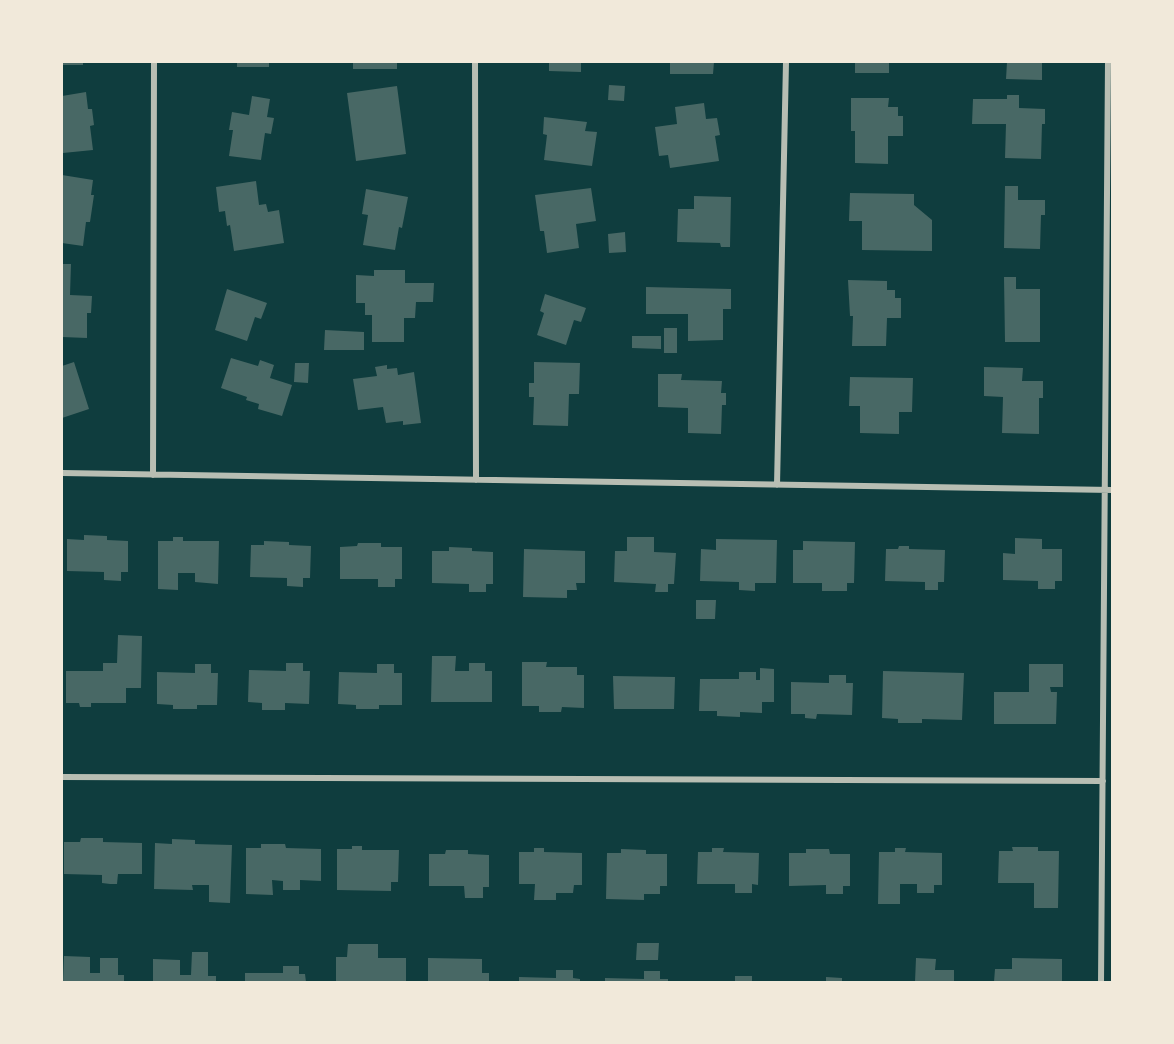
<!DOCTYPE html>
<html>
<head>
<meta charset="utf-8">
<style>
  body { margin:0 }
  #map { position:relative; width:1174px; height:1044px; overflow:hidden; background:#0f3d3e; font-family:"Sofia Sans Condensed",sans-serif }
  canvas { display:block }
  .frame { position:absolute; inset:0; border:63px solid #f1e9da; pointer-events:none }
</style>
</head>
<body>
<div id="map">
<canvas width="1174" height="1044"></canvas>
<div class="frame"></div>
</div>
<script>
const ctx = document.querySelector('canvas').getContext('2d');
ctx.lineJoin = 'round';
function paint(path, color) {
  ctx.fillStyle = color;
  ctx.fill(path, 'evenodd');
}
function poly(rows) {
  const path = new Path2D();
  for (const r of rows) {
    path.moveTo(r[0], r[1]);
    for (let i = 2; i < r.length; i += 2) path.lineTo(r[i], r[i + 1]);
  }
  return path;
}
function stroke(path, color, width, dash) {
  ctx.strokeStyle = color;
  ctx.lineWidth = width;
  ctx.lineCap = dash ? 'butt' : 'round';
  ctx.setLineDash(dash || []);
  ctx.stroke(path);
}
paint(poly([
  [62,62,83,62,83,65,62,65],
  [237,62,269,62,269,67,237,67],
  [353,62,397,62,397,69,353,69],
  [549,62,581,62,581,72,549,71],
  [670,62,714,62,713,74,670,74],
  [855,62,889,62,889,73,855,73],
  [1007,62,1042,62,1042,80,1006,79],
  [609,85,625,86,624,101,608,100],
  [397,86,406,154,356,161,347,93],
  [86,92,88,109,92,109,94,125,90,126,93,150,63,153,62,96],
  [1007,95,1019,95,1019,108,1045,109,1045,124,1042,124,1041,159,1005,158,1006,124,972,124,973,99,1007,99],
  [252,96,270,99,267,117,274,118,271,134,265,133,261,160,229,156,233,130,229,130,232,112,249,115],
  [851,98,889,98,888,107,898,107,898,116,903,116,903,136,888,136,888,164,855,163,855,131,851,131],
  [704,103,706,119,717,118,720,135,715,136,719,161,670,168,668,155,659,156,655,127,677,124,675,107],
  [544,117,587,122,585,131,597,132,592,166,544,160,547,135,543,134],
  [62,175,93,180,91,195,94,195,90,222,86,222,83,246,62,243],
  [256,181,259,205,266,204,268,212,279,210,284,243,234,251,230,225,227,226,225,211,219,212,216,187],
  [1005,186,1018,186,1018,200,1045,200,1045,215,1041,215,1040,249,1004,248],
  [591,188,596,221,576,224,579,248,547,253,544,231,540,231,535,195],
  [366,189,408,197,402,228,399,227,395,250,363,245,368,215,362,214],
  [850,193,914,194,914,205,932,220,932,251,862,250,862,221,849,221],
  [694,196,731,197,730,247,721,247,720,243,677,242,678,209,694,209],
  [625,232,626,252,609,253,608,234],
  [62,264,71,264,70,295,92,296,91,313,87,313,87,338,62,337],
  [374,270,405,270,405,283,434,283,433,302,416,302,415,318,404,318,404,342,372,342,372,315,365,315,365,303,356,303,356,275,374,276],
  [1004,277,1016,277,1016,289,1040,289,1040,342,1005,342],
  [848,280,887,281,887,290,895,290,895,298,901,298,901,318,887,318,886,346,852,346,853,316,850,316],
  [646,287,731,289,731,309,723,309,723,340,688,341,688,314,646,314],
  [227,289,267,303,261,319,255,317,247,341,215,330],
  [545,294,586,308,581,322,574,320,566,345,537,335,544,313,540,311],
  [664,328,677,328,677,353,664,353],
  [325,330,364,332,364,350,324,350],
  [632,336,661,336,661,349,632,348],
  [231,358,258,366,260,360,274,365,270,378,292,385,282,416,258,409,259,404,246,400,247,397,221,388],
  [74,362,89,409,62,418,62,366],
  [534,362,580,363,579,394,569,394,568,426,533,425,534,397,529,397,529,383,534,383],
  [295,363,309,363,308,383,294,382],
  [387,365,387,369,397,368,398,375,414,372,421,423,403,425,403,421,386,423,383,407,358,410,353,379,377,376,375,367],
  [984,367,1023,368,1022,381,1043,381,1043,398,1039,398,1039,434,1002,433,1003,397,984,396],
  [658,374,682,374,681,380,722,381,721,393,726,393,726,405,722,405,721,434,688,433,688,408,658,407],
  [850,377,913,378,912,412,899,412,899,434,860,433,860,406,849,406],
  [84,535,107,536,107,540,128,541,128,572,121,572,121,581,104,580,104,572,67,571,67,539,84,540],
  [173,537,183,537,183,541,219,541,218,584,195,582,195,573,178,573,178,590,158,589,158,541,173,541],
  [627,537,654,537,654,552,676,553,674,584,668,584,668,592,655,592,656,584,614,582,615,551,627,551],
  [1015,538,1042,539,1042,549,1062,549,1062,581,1055,581,1055,589,1038,589,1038,581,1003,580,1003,553,1015,554],
  [716,539,777,540,776,583,755,583,755,591,739,590,739,582,700,581,701,549,716,550],
  [264,541,289,542,289,545,311,546,310,578,303,578,303,587,287,586,287,578,250,577,251,545,264,545],
  [803,541,855,542,854,583,847,583,847,591,822,591,822,583,793,583,793,550,803,550],
  [358,543,381,543,381,547,402,547,402,579,395,579,395,587,378,587,378,579,340,579,340,547,357,546],
  [899,546,909,546,909,549,945,550,944,582,938,582,938,590,925,590,925,582,885,581,886,549,898,549],
  [449,547,472,548,472,551,493,552,493,584,486,584,486,592,469,592,469,584,432,583,432,551,449,551],
  [524,549,585,551,585,583,576,583,577,590,567,590,567,598,523,597],
  [696,600,716,600,715,619,696,619],
  [118,635,142,636,141,688,126,688,126,703,91,703,91,707,80,707,79,703,66,703,66,671,103,671,103,663,117,663],
  [432,656,456,656,455,671,469,671,469,663,485,663,485,671,492,671,492,702,431,702],
  [522,662,547,662,546,667,577,667,577,675,584,675,584,708,562,707,561,712,539,712,539,706,522,706],
  [286,663,303,663,303,671,310,671,309,704,285,703,285,710,262,710,262,703,248,702,249,670,286,671],
  [195,664,211,664,211,673,218,673,217,705,197,705,197,709,173,709,173,705,157,704,157,672,195,673],
  [377,664,394,664,394,673,402,673,402,705,379,705,379,709,356,709,356,705,338,704,339,672,377,673],
  [1029,664,1063,664,1063,687,1050,687,1051,692,1057,692,1056,724,994,724,994,692,1029,692],
  [760,668,774,669,774,702,762,702,762,713,740,712,740,717,717,716,717,711,699,711,700,679,739,679,739,672,756,672,756,680,760,680],
  [883,671,964,673,962,720,922,719,922,723,898,723,898,719,882,718],
  [829,675,846,675,846,683,853,683,852,715,817,714,816,719,805,718,805,714,791,714,791,682,829,683],
  [613,676,675,677,674,709,614,709],
  [81,838,103,838,103,842,142,843,142,874,118,874,117,884,110,884,102,883,102,875,64,874,64,842,80,842],
  [172,839,195,840,195,844,232,845,230,903,209,902,209,885,192,885,193,890,154,889,155,843,172,844],
  [261,844,285,844,286,848,321,849,321,881,300,880,300,890,283,890,283,881,272,880,273,895,246,894,246,848,261,848],
  [352,846,362,846,362,850,399,850,398,882,391,882,391,891,337,890,337,849,352,849],
  [1012,847,1038,847,1038,851,1059,851,1058,908,1034,908,1034,883,998,883,999,851,1013,851],
  [534,848,544,848,544,852,582,853,582,885,574,885,573,893,556,893,556,900,534,900,535,884,519,884,519,852,534,852],
  [712,848,724,848,723,852,759,853,758,885,752,884,752,893,735,893,735,884,697,884,698,852,712,852],
  [895,848,906,848,905,852,942,853,942,885,934,885,934,893,917,893,917,884,900,884,900,904,878,904,879,852,895,852],
  [621,849,646,850,646,854,667,854,667,886,660,886,660,894,644,894,644,900,606,899,607,853,621,853],
  [806,849,829,849,830,854,850,854,850,886,843,886,843,894,826,894,826,885,789,886,789,853,806,853],
  [446,850,468,850,468,854,489,855,489,887,483,887,483,898,465,898,464,886,429,886,429,854,445,854],
  [637,943,659,943,658,960,636,960],
  [348,944,378,944,378,958,406,958,406,982,336,982,336,957,347,957],
  [192,952,208,952,208,976,216,976,216,982,153,982,153,959,180,960,180,975,191,975],
  [64,956,90,957,90,973,100,973,100,958,118,958,118,975,124,975,124,982,63,982],
  [428,958,482,959,482,973,489,973,489,982,428,982],
  [916,958,936,959,935,970,954,970,954,982,915,982],
  [1012,958,1062,959,1062,982,994,982,995,969,1012,969],
  [283,966,299,966,299,974,305,974,306,982,245,982,245,973,283,973],
  [556,970,573,970,573,978,580,979,580,982,519,982,519,977,556,978],
  [644,971,660,971,660,979,668,979,668,982,605,982,605,978,644,979],
  [735,976,752,976,752,982,735,982],
  [826,977,842,978,842,982,826,982]
]), '#486865');
stroke(poly([
  [475,62,476,480],
  [62,473,1112,490],
  [153,475,154,62],
  [777,485,786,62],
  [62,777,1103,781],
  [1101,982,1108,62]
]), '#b8beb3', 6);
</script>
</body>
</html>
